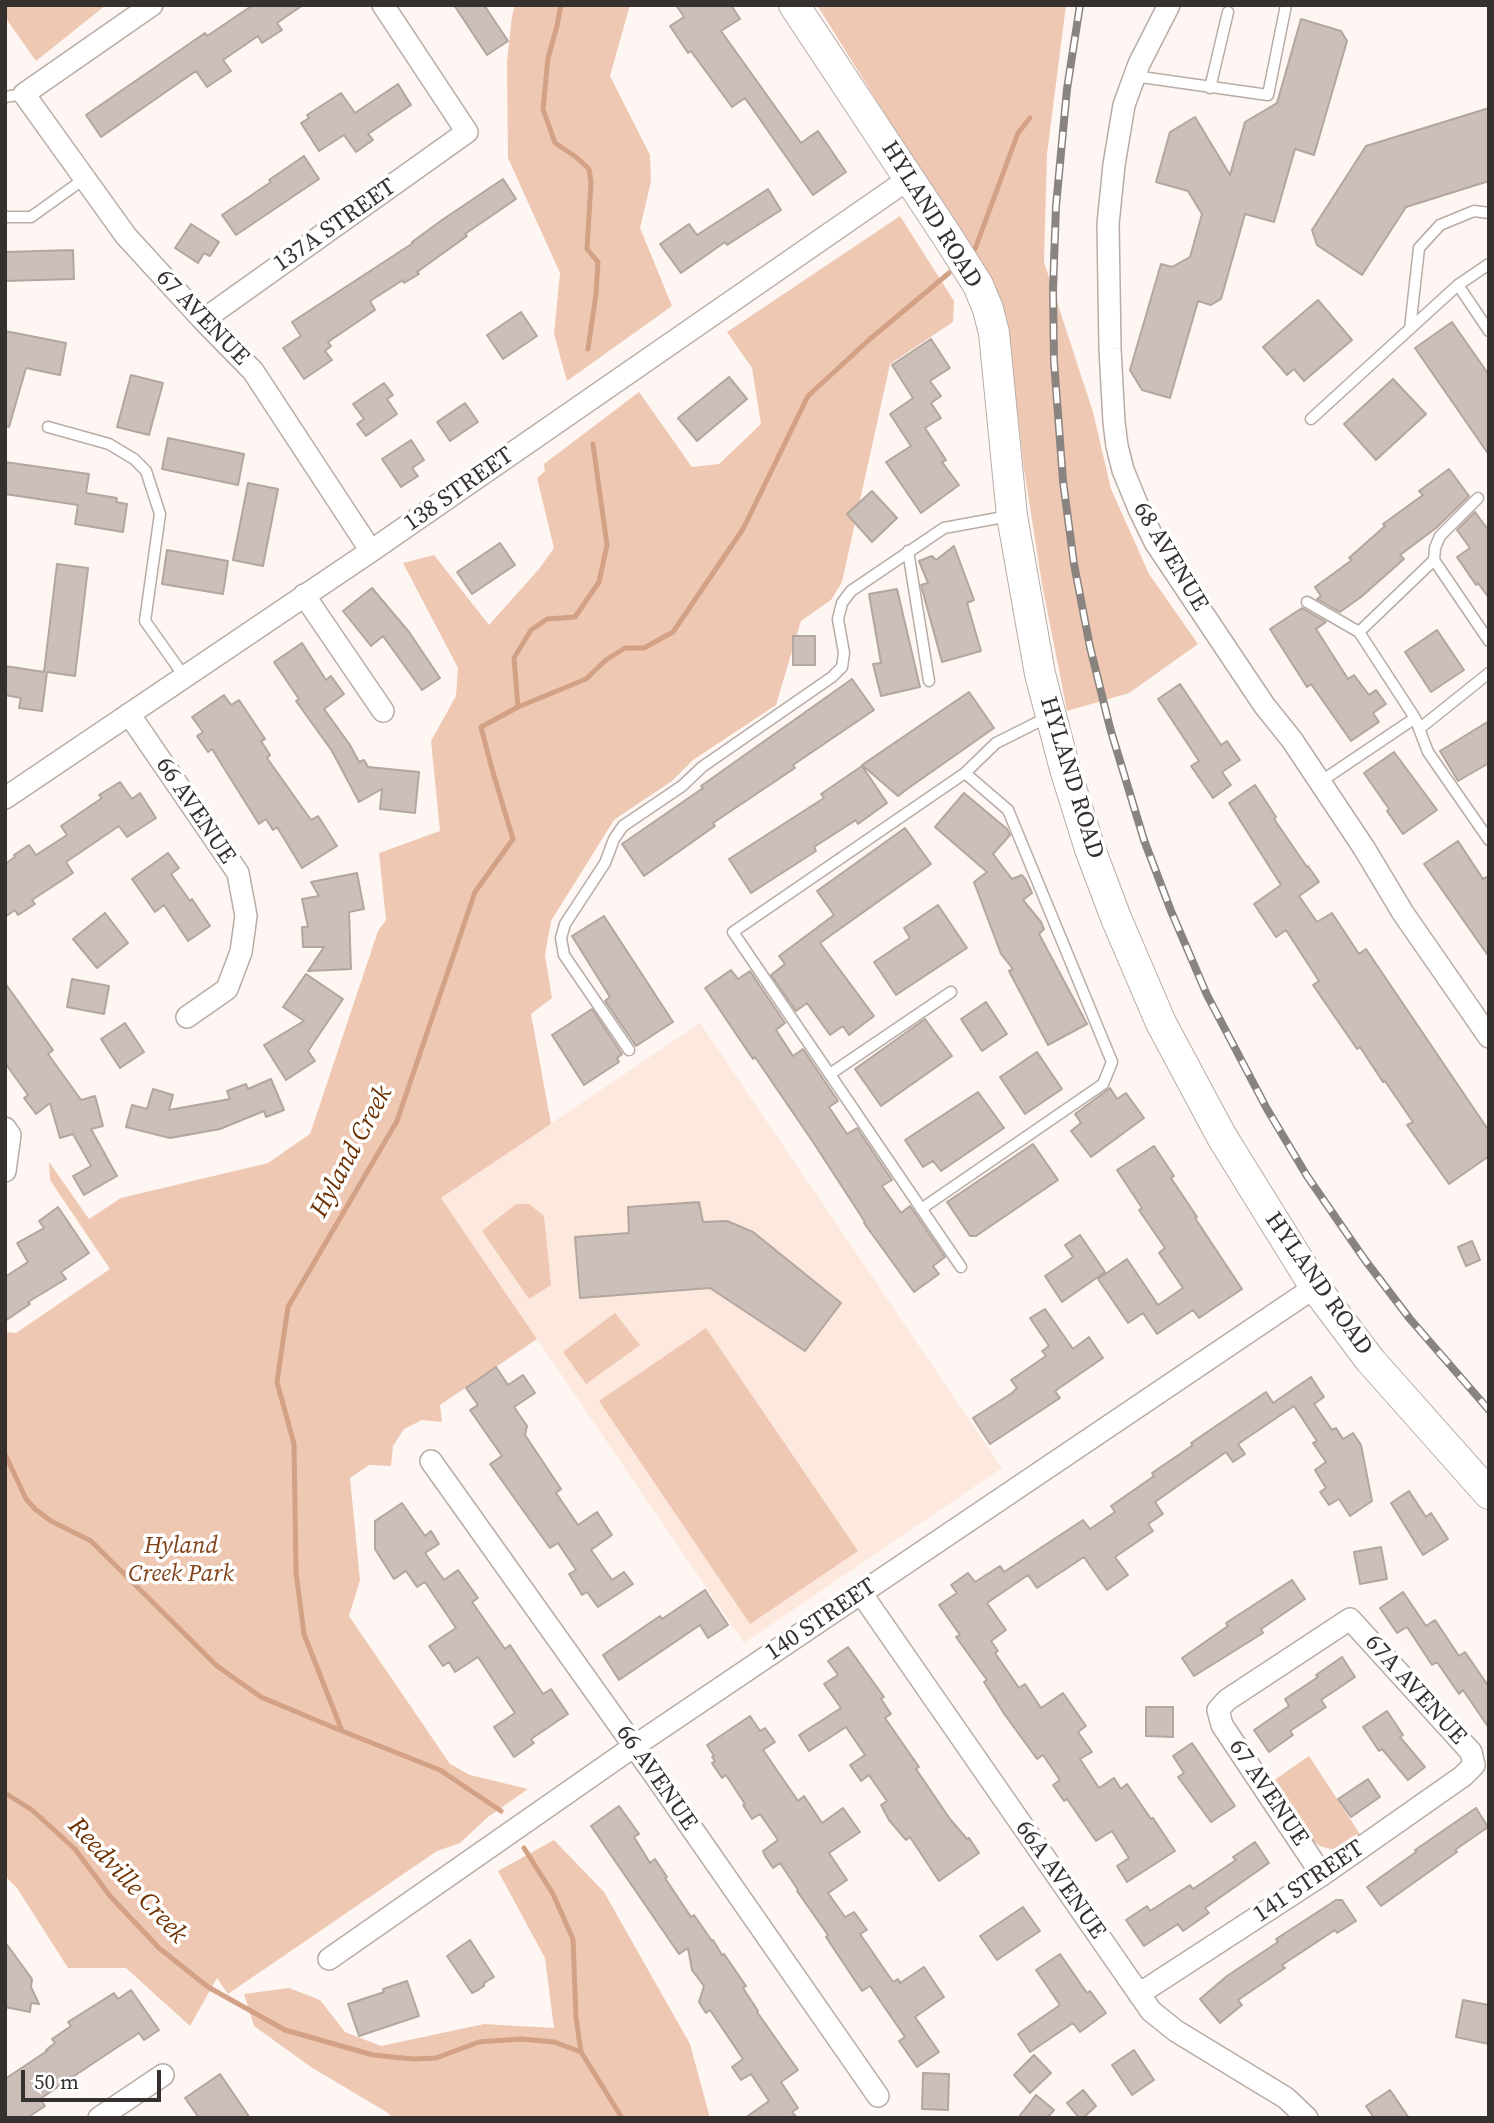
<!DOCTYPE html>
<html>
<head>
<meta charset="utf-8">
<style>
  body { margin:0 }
  #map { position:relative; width:1494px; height:2123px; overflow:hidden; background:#fef6f2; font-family:"Source Serif 4",serif }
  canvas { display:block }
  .frame { position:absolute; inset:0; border:7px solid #36312f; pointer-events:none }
  .scale { position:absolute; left:21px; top:2070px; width:140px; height:32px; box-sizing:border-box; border:4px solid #36312f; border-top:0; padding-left:9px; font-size:21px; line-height:24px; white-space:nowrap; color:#36312f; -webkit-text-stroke:5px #fff; paint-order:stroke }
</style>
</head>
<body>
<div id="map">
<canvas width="1494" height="2123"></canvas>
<div class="frame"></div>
<div class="scale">50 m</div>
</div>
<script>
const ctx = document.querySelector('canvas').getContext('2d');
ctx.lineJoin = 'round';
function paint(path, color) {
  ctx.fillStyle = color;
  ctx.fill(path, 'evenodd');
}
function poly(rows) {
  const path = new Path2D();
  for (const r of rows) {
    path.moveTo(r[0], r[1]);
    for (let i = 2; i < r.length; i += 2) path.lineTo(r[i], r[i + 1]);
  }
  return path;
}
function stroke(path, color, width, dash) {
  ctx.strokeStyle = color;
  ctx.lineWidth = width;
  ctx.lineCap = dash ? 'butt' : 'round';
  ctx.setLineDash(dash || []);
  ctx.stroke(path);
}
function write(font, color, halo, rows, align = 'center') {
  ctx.font = font + ' "Source Serif 4",serif';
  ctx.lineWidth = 7;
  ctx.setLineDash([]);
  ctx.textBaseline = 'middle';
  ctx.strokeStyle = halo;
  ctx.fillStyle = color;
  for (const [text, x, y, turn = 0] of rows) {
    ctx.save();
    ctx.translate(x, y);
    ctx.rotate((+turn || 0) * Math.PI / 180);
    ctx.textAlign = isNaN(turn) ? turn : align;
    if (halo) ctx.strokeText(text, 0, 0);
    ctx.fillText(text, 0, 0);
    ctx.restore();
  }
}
paint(poly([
  [700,1023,1002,1468,744,1643,441,1198]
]), '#fde8dd');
paint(poly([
  [5,5,106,5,36,61,5,17],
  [515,5,630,5,610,76,650,155,651,181,640,228,672,306,567,381,554,334,560,273,508,158,507,62,512,16],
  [817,5,1066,5,1047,154,1044,262,1093,412,1111,489,1149,574,1198,644,1129,693,1067,711,1042,584,1024,469,1008,329,991,284],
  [900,216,954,301,953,322,890,364,842,582,831,600,801,621,776,705,693,760,672,781,614,820,551,921,545,955,552,998,531,1014,551,1124,441,1198,537,1339,440,1405,442,1422,422,1420,404,1429,393,1446,391,1466,369,1465,350,1478,360,1580,349,1616,450,1764,470,1775,528,1789,488,1817,460,1843,437,1851,228,1994,217,1978,190,2026,126,1968,68,1968,17,1888,5,1876,5,1332,16,1333,110,1269,50,1180,49,1162,89,1219,121,1198,268,1163,310,1134,378,931,386,920,379,853,440,831,431,741,456,696,458,668,403,563,434,555,489,625,539,569,554,548,537,478,545,471,544,464,639,392,692,467,719,464,761,424,752,368,727,332],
  [516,1204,529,1204,544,1216,551,1285,529,1299,482,1231],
  [615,1313,640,1345,586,1384,563,1352],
  [706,1328,858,1551,750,1624,599,1401],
  [1309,1756,1360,1834,1340,1848,1330,1849,1320,1846,1312,1840,1273,1781],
  [554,1840,604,1892,690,2044,710,2118,393,2118,388,2113,311,2067,254,2026,244,1994,289,1988,320,2000,345,2032,381,2046,484,2024,554,2028,545,1958,498,1871]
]), '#efc8b3');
stroke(poly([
  [561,5,557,26,548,58,543,109,555,143,576,157,589,169,591,182,587,249,598,262,596,294,588,349],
  [975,249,1018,133,1030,118],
  [518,707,586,679,606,660,625,648,644,648,673,632,743,529,808,396,870,339,949,273],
  [5,1454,26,1499,35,1509,51,1521,91,1541,217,1666,261,1697,342,1731],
  [5,1793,32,1810,75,1849,110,1896,159,1948,208,1987,285,2030,373,2055,413,2059,436,2058,479,2042,521,2039,554,2042,581,2052],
  [501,1811,440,1770,342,1731,304,1634,296,1572,294,1444,277,1382,288,1307,397,1121,475,892,513,839,492,769,481,727,518,707,514,658,531,630,547,619,575,617,599,582,607,545,593,444],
  [524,1848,553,1894,573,1939,576,2018,581,2052,622,2118]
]), '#d3a185', 5);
const building = poly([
  [253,5,303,5,277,23,282,30,262,43,258,36,223,60,231,71,207,87,196,71,101,137,86,115,205,33,207,36,253,5],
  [454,5,484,5,508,41,487,55,454,5],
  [676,5,731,5,740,19,721,31,801,143,818,131,846,172,813,195,745,98,732,107,691,51,688,53,670,26,684,17,676,5],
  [1301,19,1341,31,1347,41,1314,155,1295,149,1274,222,1245,214,1221,299,1211,305,1198,301,1170,398,1142,390,1130,370,1161,264,1172,267,1190,257,1202,214,1188,191,1156,182,1170,132,1195,117,1230,175,1245,122,1277,103,1301,19],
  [398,84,411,105,368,134,373,140,356,152,344,135,319,151,301,123,309,118,307,115,341,93,355,113,398,84],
  [1489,108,1489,181,1406,207,1362,275,1317,245,1312,230,1366,146,1489,108],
  [304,156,319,179,236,235,222,215,271,182,269,180,304,156],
  [503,179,516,199,465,234,467,236,417,272,419,274,404,283,403,280,370,301,375,310,328,342,331,346,325,351,332,360,304,379,283,348,301,336,292,322,413,243,412,242,442,220,503,179],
  [768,189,781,210,727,245,725,242,681,273,660,244,689,224,697,235,768,189],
  [191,224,219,242,210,256,204,253,198,263,175,248,191,224],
  [73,250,74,279,5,281,5,252,73,250],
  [1318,300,1352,340,1304,381,1294,369,1287,375,1263,347,1318,300],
  [521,312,537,336,503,359,487,335,521,312],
  [1452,322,1489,375,1489,455,1415,348,1452,322],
  [5,331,66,343,60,375,26,368,9,427,5,426,5,331],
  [931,339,950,368,930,381,941,396,931,403,941,418,925,428,946,460,942,462,959,485,921,513,886,462,911,446,890,414,913,398,892,365,931,339],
  [131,375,163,383,149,435,117,427,131,375],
  [729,377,747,399,697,441,678,418,729,377],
  [1393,379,1426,414,1376,460,1344,424,1393,379],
  [384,383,393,395,387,399,397,414,366,436,357,424,364,419,353,404,384,383],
  [465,403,478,422,450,441,437,422,465,403],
  [168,438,244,454,238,485,162,469,168,438],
  [411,440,424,460,412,468,418,476,401,487,382,459,411,440],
  [5,462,89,474,86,493,117,498,116,502,127,504,123,532,75,524,78,505,5,494,5,462],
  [1449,469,1469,496,1436,528,1400,555,1404,559,1361,597,1340,612,1317,599,1321,596,1315,587,1352,560,1349,558,1385,526,1383,524,1423,495,1419,491,1449,469],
  [248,483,278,489,263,566,233,560,248,483],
  [872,491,897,518,872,542,847,514,872,491],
  [1475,512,1489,531,1489,598,1478,583,1476,585,1457,557,1470,548,1457,530,1475,512],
  [500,543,515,565,472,594,457,572,500,543],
  [954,546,974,600,967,603,981,651,942,662,922,589,921,585,928,583,919,561,932,556,936,560,954,546],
  [167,550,228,561,223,594,162,584,167,550],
  [57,564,88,568,75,676,47,672,42,711,19,708,21,698,5,695,5,666,44,672,57,564],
  [372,588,409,632,440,678,422,690,383,636,371,646,343,611,372,588],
  [897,589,920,687,881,696,873,664,881,663,869,594,897,589],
  [1302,608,1326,622,1316,629,1348,679,1354,675,1369,695,1376,690,1386,704,1373,713,1379,722,1351,741,1311,684,1307,687,1270,629,1302,608],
  [1437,630,1464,670,1431,692,1405,652,1437,630],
  [793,636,815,636,815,665,793,665,793,636],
  [302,643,326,680,331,676,344,694,324,709,350,745,359,762,364,760,368,767,419,772,415,813,380,809,382,789,359,802,332,751,296,701,299,699,274,662,302,643],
  [852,679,874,710,793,765,795,768,713,823,715,826,644,876,622,844,703,788,701,786,852,679],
  [1180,684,1221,745,1227,741,1240,760,1222,772,1231,785,1213,798,1191,766,1199,761,1158,699,1180,684],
  [969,692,994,728,910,787,898,796,862,765,969,692],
  [224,695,231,705,239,700,265,739,261,741,270,755,267,758,311,820,318,816,337,846,302,868,277,827,273,830,266,819,259,824,212,749,208,752,197,736,203,732,192,717,224,695],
  [1489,721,1489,763,1458,781,1440,751,1489,721],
  [1394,752,1437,810,1403,834,1387,811,1389,809,1364,773,1394,752],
  [862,766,887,803,858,824,856,820,814,847,816,851,751,893,729,859,824,798,821,794,862,766],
  [120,782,132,799,140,793,156,818,127,837,119,826,66,862,73,873,32,900,35,904,18,915,15,910,5,917,5,864,15,857,14,855,29,845,36,855,67,835,61,826,102,798,99,795,120,782],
  [1255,785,1276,817,1274,819,1307,867,1308,866,1319,882,1299,896,1317,922,1332,913,1359,954,1366,949,1489,1131,1489,1156,1449,1184,1407,1125,1413,1122,1385,1081,1383,1082,1360,1047,1357,1049,1313,985,1319,981,1286,930,1276,937,1254,904,1281,885,1229,803,1255,785],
  [964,793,1007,829,1010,835,993,854,1012,879,1022,875,1026,880,1032,893,1023,900,1041,922,1044,929,1039,934,1087,1024,1048,1045,1009,971,1013,969,1001,954,974,882,987,872,935,827,964,793],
  [905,828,931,864,820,943,874,1016,849,1035,843,1026,830,1035,807,1003,796,1011,771,975,785,964,779,956,834,915,817,891,905,828],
  [1458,841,1483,879,1489,876,1489,957,1424,864,1458,841],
  [168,853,179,868,171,874,190,901,192,899,210,926,188,941,164,905,155,912,132,879,168,853],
  [357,873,364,909,349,912,351,969,308,971,324,947,303,947,302,927,308,927,302,899,319,896,311,882,357,873],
  [938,905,967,948,896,995,874,962,910,938,904,928,938,905],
  [105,913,128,943,97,968,73,939,105,913],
  [604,916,673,1022,636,1046,605,1001,610,997,572,936,604,916],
  [731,970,738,979,750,971,785,1023,776,1030,793,1056,803,1049,838,1101,829,1107,847,1134,857,1128,892,1180,882,1186,901,1213,910,1206,945,1257,933,1266,939,1274,914,1292,864,1223,865,1222,813,1142,755,1057,753,1059,705,988,731,970],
  [306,974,343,999,308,1051,315,1061,286,1080,264,1045,304,1021,283,1007,306,974],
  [72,979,109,986,104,1014,67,1007,72,979],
  [5,983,53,1050,48,1054,81,1100,95,1096,103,1126,91,1129,117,1176,84,1195,73,1176,91,1166,73,1134,60,1138,50,1103,36,1114,24,1098,28,1095,5,1063,5,983],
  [986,1002,1007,1034,982,1051,961,1019,986,1002],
  [592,1009,622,1054,617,1058,619,1062,584,1085,552,1035,592,1009],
  [925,1019,952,1056,881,1106,855,1069,925,1019],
  [125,1023,144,1052,120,1068,101,1039,125,1023],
  [1037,1052,1062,1089,1025,1114,1000,1077,1037,1052],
  [271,1079,284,1110,266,1117,264,1111,220,1129,170,1138,126,1127,132,1105,147,1109,153,1089,173,1095,169,1110,230,1099,227,1091,246,1084,248,1089,271,1079],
  [1110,1088,1117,1099,1126,1093,1144,1118,1091,1157,1071,1131,1081,1123,1075,1114,1110,1088],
  [978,1092,1004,1128,941,1171,933,1161,923,1167,905,1140,978,1092],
  [1033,1144,1058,1180,976,1236,970,1236,947,1202,1033,1144],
  [1154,1146,1174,1176,1171,1178,1197,1217,1195,1218,1242,1289,1199,1318,1193,1310,1157,1334,1143,1313,1128,1323,1098,1279,1127,1259,1158,1305,1183,1288,1159,1253,1165,1248,1139,1210,1142,1208,1117,1170,1154,1146],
  [699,1202,703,1222,727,1221,753,1232,841,1303,805,1351,710,1288,580,1298,575,1237,629,1233,628,1207,699,1202],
  [58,1207,89,1253,61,1272,66,1279,28,1302,30,1304,5,1321,5,1277,28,1262,17,1243,44,1228,39,1221,58,1207],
  [1080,1235,1105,1272,1062,1302,1045,1276,1073,1257,1065,1245,1080,1235],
  [1472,1241,1480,1260,1466,1266,1458,1247,1472,1241],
  [1045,1309,1073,1349,1089,1337,1103,1358,1055,1391,1060,1398,990,1444,973,1418,1012,1393,1017,1388,1011,1380,1046,1356,1042,1351,1049,1346,1030,1318,1045,1309],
  [496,1367,508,1385,523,1375,535,1393,514,1407,527,1426,525,1435,561,1489,556,1493,578,1525,597,1512,612,1535,591,1550,612,1580,624,1572,633,1584,598,1607,587,1592,582,1595,569,1574,576,1570,558,1543,550,1548,490,1464,502,1456,470,1410,478,1405,466,1388,496,1367],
  [1311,1377,1324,1397,1314,1404,1332,1430,1336,1428,1343,1439,1353,1433,1361,1445,1372,1501,1350,1516,1339,1499,1329,1505,1320,1492,1326,1488,1315,1470,1326,1462,1313,1443,1317,1441,1294,1406,1238,1444,1245,1454,1233,1462,1226,1452,1155,1502,1163,1514,1148,1524,1153,1531,1115,1557,1128,1575,1107,1590,1084,1557,1037,1588,1028,1575,987,1603,1006,1630,991,1641,998,1651,995,1653,1019,1688,1025,1684,1041,1708,1063,1693,1086,1726,1078,1732,1092,1752,1080,1759,1099,1788,1114,1778,1121,1789,1127,1784,1151,1819,1153,1818,1175,1851,1127,1882,1117,1866,1129,1858,1112,1831,1096,1841,1067,1799,1064,1801,1053,1785,1060,1780,1043,1755,1037,1759,1005,1715,984,1682,987,1680,956,1637,960,1635,939,1605,957,1593,951,1585,968,1573,975,1582,1000,1566,1004,1572,1083,1520,1090,1529,1115,1512,1111,1506,1154,1476,1152,1473,1193,1445,1191,1443,1266,1392,1273,1403,1311,1377],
  [1409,1491,1426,1517,1431,1513,1448,1539,1423,1555,1391,1503,1409,1491],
  [402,1503,425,1536,431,1531,439,1544,425,1553,444,1580,458,1570,478,1598,472,1602,505,1649,510,1645,543,1694,551,1689,568,1714,531,1739,534,1743,514,1757,494,1727,515,1713,478,1657,455,1672,449,1662,443,1666,429,1646,456,1628,425,1582,417,1587,406,1571,394,1579,375,1549,375,1521,402,1503],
  [1381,1547,1387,1579,1360,1584,1354,1552,1381,1547],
  [1292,1580,1305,1599,1261,1629,1263,1633,1194,1676,1182,1658,1228,1626,1226,1623,1292,1580],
  [705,1590,728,1625,708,1638,700,1625,619,1680,603,1655,660,1616,662,1619,705,1590],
  [1403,1592,1426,1626,1435,1620,1459,1656,1465,1652,1489,1687,1489,1728,1463,1690,1459,1694,1437,1662,1432,1665,1407,1627,1397,1633,1380,1608,1403,1592],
  [848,1647,884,1697,881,1699,891,1714,885,1718,919,1767,916,1769,950,1819,967,1839,969,1838,979,1853,939,1881,910,1837,906,1840,889,1820,881,1805,887,1801,869,1775,861,1781,850,1765,865,1755,846,1727,809,1751,799,1735,841,1708,824,1684,838,1675,828,1661,848,1647],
  [1342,1657,1355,1677,1321,1700,1326,1707,1290,1731,1293,1735,1269,1752,1254,1730,1289,1706,1285,1699,1318,1677,1316,1675,1342,1657],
  [1146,1707,1173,1707,1173,1737,1146,1736,1146,1707],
  [1387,1711,1403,1735,1400,1737,1425,1767,1408,1780,1382,1749,1379,1751,1363,1727,1387,1711],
  [750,1716,760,1731,765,1728,775,1742,763,1750,798,1801,804,1796,822,1823,843,1808,860,1832,829,1853,847,1880,828,1893,845,1917,854,1912,867,1930,860,1934,893,1982,898,1979,900,1983,924,1967,944,1997,915,2017,939,2052,917,2067,899,2041,905,2037,870,1986,862,1991,826,1937,828,1935,797,1891,798,1890,780,1863,773,1868,765,1856,763,1851,778,1840,760,1814,752,1819,743,1805,745,1804,726,1775,722,1778,712,1763,715,1761,712,1757,714,1756,707,1745,750,1716],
  [1192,1743,1235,1806,1211,1822,1178,1777,1184,1773,1173,1756,1192,1743],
  [1368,1779,1380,1797,1351,1817,1338,1799,1368,1779],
  [619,1806,639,1834,634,1837,650,1863,655,1859,667,1877,665,1878,691,1917,694,1915,712,1941,713,1940,722,1955,724,1954,746,1986,743,1988,758,2011,757,2012,798,2070,781,2082,798,2108,792,2112,797,2118,745,2118,769,2101,751,2074,741,2080,732,2067,743,2059,710,2010,706,2013,699,2002,704,1986,692,1970,688,1948,679,1954,591,1826,619,1806],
  [1476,1808,1488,1827,1455,1850,1457,1852,1381,1906,1367,1887,1416,1852,1415,1850,1476,1808],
  [1255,1842,1269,1863,1205,1908,1209,1913,1183,1931,1178,1924,1144,1946,1126,1920,1147,1906,1150,1911,1190,1885,1193,1889,1236,1860,1233,1857,1255,1842],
  [1336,1900,1342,1900,1356,1921,1337,1933,1335,1930,1282,1965,1285,1968,1238,2000,1242,2005,1220,2023,1200,1999,1227,1976,1278,1942,1276,1939,1336,1900],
  [1023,1907,1040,1931,997,1960,980,1936,1023,1907],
  [470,1940,494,1977,484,1983,484,1986,478,1990,472,1993,447,1956,470,1940],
  [5,1942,32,1979,31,1987,39,2004,31,2003,30,2012,5,2007,5,1942],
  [1060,1954,1087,1993,1090,1991,1106,2013,1080,2032,1073,2023,1030,2052,1018,2034,1060,2005,1036,1970,1060,1954],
  [407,1981,419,2016,359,2036,348,2004,384,1992,383,1989,407,1981],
  [131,1990,159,2030,144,2040,139,2033,107,2054,40,2099,45,2106,27,2118,5,2118,5,2079,47,2051,46,2050,55,2043,52,2039,71,2026,68,2022,114,1993,118,1999,131,1990],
  [1463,2000,1489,2005,1489,2044,1456,2037,1463,2000],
  [1134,2050,1154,2080,1132,2095,1112,2065,1134,2050],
  [1034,2055,1051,2073,1030,2093,1014,2075,1034,2055],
  [923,2073,949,2074,948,2110,922,2109,923,2073],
  [220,2074,250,2118,199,2118,185,2098,220,2074],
  [1083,2090,1096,2106,1083,2118,1079,2118,1067,2103,1083,2090],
  [1390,2090,1409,2118,1374,2118,1366,2106,1390,2090],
  [1036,2095,1054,2110,1047,2118,1018,2118,1036,2095]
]);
paint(building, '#ccbfb9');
stroke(building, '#b2a69f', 2);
const lane = poly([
  [1134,76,1268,95,1286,5],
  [1210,88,1228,12],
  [5,97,24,94],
  [5,217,31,217,84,179],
  [1458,285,1489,331],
  [1410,329,1419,248,1440,225,1474,211,1489,213],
  [1311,419,1458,285,1489,264],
  [48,427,109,444,134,459,146,471,160,514,145,621,184,676],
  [908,551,929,681],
  [1434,560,1489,641],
  [1307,602,1359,632,1415,718,1428,752,1489,840],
  [1359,632,1434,560,1435,548,1440,536,1478,498],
  [1419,729,1489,673],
  [1320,782,1415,718],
  [629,1050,564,955,561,938,565,924,605,863,614,839,623,826,682,786,702,767,832,677,842,667,844,653,838,619,842,603,851,591,944,528,1009,516],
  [830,1074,951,992],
  [921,1209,1103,1084,1112,1062,1008,810,965,773],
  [961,1267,733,932,965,773,996,743,1048,717]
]);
const street = poly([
  [152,5,24,94,126,236,203,320,253,371,371,551],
  [1169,5,1139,64,1124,105,1114,165,1108,224,1110,349,1114,422,1117,446,1123,470,1139,509,1155,542,1264,705,1292,740,1364,848,1403,913,1489,1037],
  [203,320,467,132,383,5],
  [304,595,383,711],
  [129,714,238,873,246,916,241,952,227,989,187,1017],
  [5,798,371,551,910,178],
  [5,1128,10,1135,5,1171],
  [431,1461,654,1774,878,2096],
  [861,1593,1151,2011,1176,2031,1286,2098,1307,2118],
  [329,1959,633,1747,1315,1287],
  [1139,1994,1322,1875,1463,1776,1474,1765,1471,1752,1350,1619,1227,1700,1218,1710,1222,1725,1322,1875],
  [99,2118,163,2075]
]);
const secondary = poly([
  [794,5,947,236,978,285,988,309,994,333,1012,516,1040,674,1065,769,1090,849,1116,918,1161,1023,1222,1137,1315,1287,1370,1360,1489,1494]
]);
stroke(lane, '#b8aca6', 13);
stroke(street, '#b8aca6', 24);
stroke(secondary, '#b8aca6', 32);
stroke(lane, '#fff', 10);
stroke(street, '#fff', 21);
stroke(secondary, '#fff', 30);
const rail = poly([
  [1080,5,1067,89,1056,206,1053,290,1054,361,1063,481,1074,564,1090,647,1110,728,1144,840,1171,911,1207,995,1267,1109,1307,1176,1365,1260,1410,1319,1489,1410]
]);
stroke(rail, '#8a8481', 8);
stroke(rail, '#fff', 5, [16]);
write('24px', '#36312f', '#fff', [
  ["HYLAND ROAD",931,215,58],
  ["137A STREET",335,226,-35],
  ["67 AVENUE",202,318,46],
  ["138 STREET",459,490,-35],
  ["68 AVENUE",1170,557,59],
  ["HYLAND ROAD",1071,778,73],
  ["66 AVENUE",195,811,56],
  ["HYLAND ROAD",1318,1284,55],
  ["140 STREET",821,1620,-34],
  ["67A AVENUE",1415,1690,48],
  ["66 AVENUE",656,1778,55],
  ["67 AVENUE",1268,1793,56],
  ["66A AVENUE",1060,1880,55],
  ["141 STREET",1309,1882,-34]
]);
write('italic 24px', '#814219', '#fff', [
  ["Hyland",181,1547],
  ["Creek Park",181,1575]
]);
write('italic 26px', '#6f3203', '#fff', [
  ["Hyland Creek",352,1152,-62],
  ["Reedville Creek",127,1881,47]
]);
</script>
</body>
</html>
